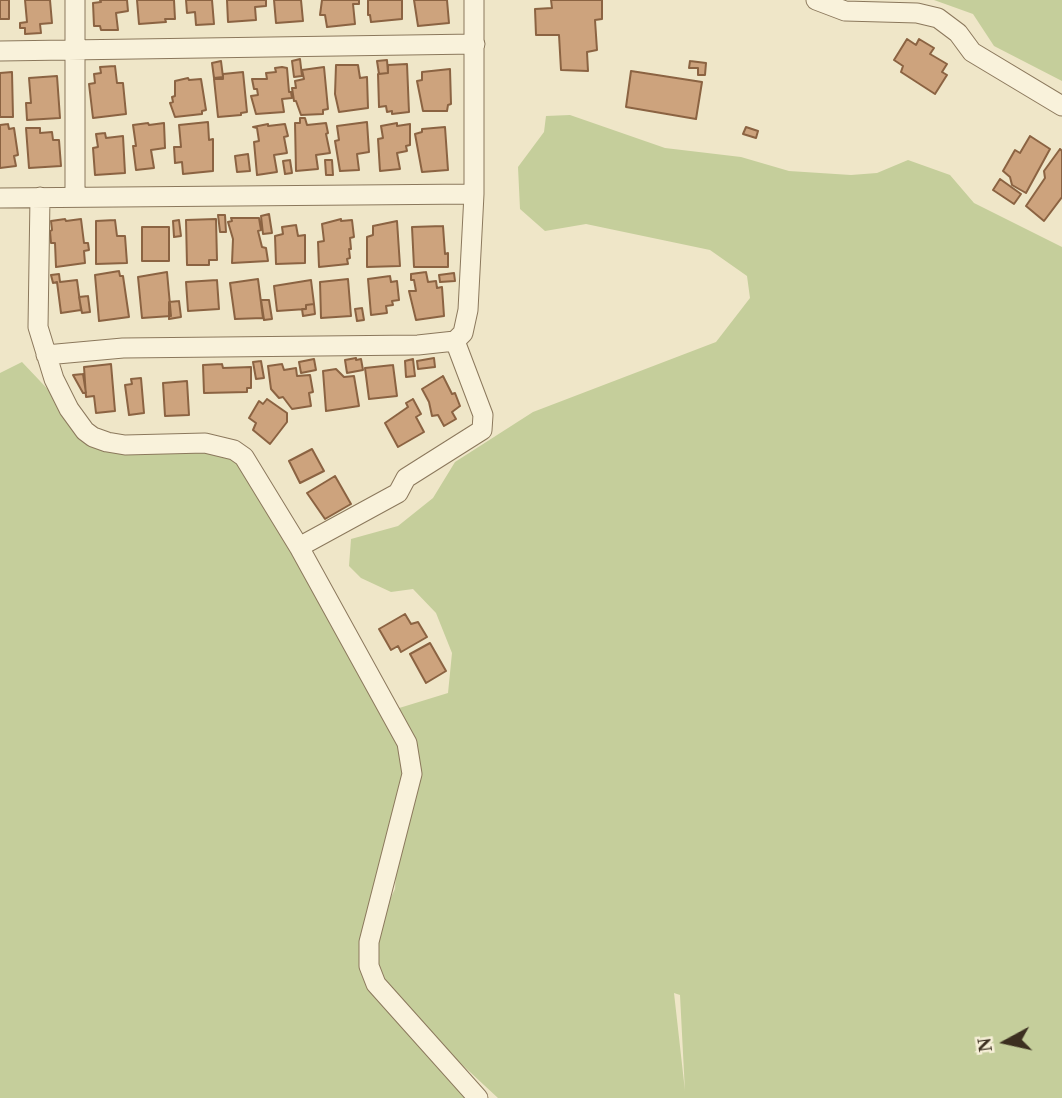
<!DOCTYPE html>
<html>
<head>
<meta charset="utf-8">
<style>
  body { margin:0 }
  #map { position:relative; width:1062px; height:1098px; overflow:hidden; background:#efe6c8; font-family:"Times New Roman",serif }
  canvas { display:block }
  .north { position:absolute; left:971px; top:1007px; width:70px; height:70px; -webkit-text-stroke:5px #f6efd7; paint-order:stroke; rotate:262deg; font-size:19px; font-weight:700; line-height:28px; text-align:center; color:#3c2f20 }
  .north::after { content:''; display:block; margin:auto; width:24px; height:32px; background:#3c2f20; clip-path:polygon(50% 0,100% 100%,50% 72%,0 100%) }
</style>
</head>
<body>
<div id="map">
<canvas width="1062" height="1098"></canvas>
<div class="north">N</div>
</div>
<script>
const ctx = document.querySelector('canvas').getContext('2d');
ctx.lineJoin = 'round';
function paint(path, color) {
  ctx.fillStyle = color;
  ctx.fill(path, 'evenodd');
}
function poly(rows) {
  const path = new Path2D();
  for (const r of rows) {
    path.moveTo(r[0], r[1]);
    for (let i = 2; i < r.length; i += 2) path.lineTo(r[i], r[i + 1]);
  }
  return path;
}
function stroke(path, color, width, dash) {
  ctx.strokeStyle = color;
  ctx.lineWidth = width;
  ctx.lineCap = dash ? 'butt' : 'round';
  ctx.setLineDash(dash || []);
  ctx.stroke(path);
}
paint(poly([
  [934,0,1062,0,1062,81,994,46,973,14],
  [570,115,665,148,741,157,789,171,851,175,877,173,908,160,950,175,974,203,1062,247,1062,1098,498,1098,443,1047,380,980,375,966,378,924,395,889,398,842,367,965,478,1098,0,1098,0,373,22,362,93,437,244,457,396,709,448,693,452,653,436,613,413,589,391,592,361,578,349,566,351,539,398,526,433,498,455,462,533,412,716,342,750,298,747,276,710,250,586,224,545,231,520,209,518,167,544,132,546,116],
  [674,993,680,995,685,1092,685,1091]
]), '#c5ce9b');
const building = poly([
  [0,0,9,0,9,19,0,19,0,0],
  [25,0,50,0,52,23,40,24,41,33,25,34,25,28,20,28,20,23,27,22,25,0],
  [100,0,127,0,128,11,116,13,118,30,101,30,100,26,94,26,93,3,101,2,100,0],
  [137,0,174,0,175,19,165,19,166,22,139,24,137,0],
  [186,0,212,0,214,24,196,25,195,12,187,13,186,0],
  [227,0,266,0,266,6,255,7,256,20,228,22,227,0],
  [274,0,301,0,303,21,276,23,274,0],
  [322,0,359,0,359,4,353,4,355,24,327,27,325,15,320,15,322,0],
  [368,0,402,0,402,19,371,22,370,15,368,15,368,0],
  [414,0,447,0,449,23,418,26,414,0],
  [551,0,602,0,602,19,595,20,597,50,587,52,588,71,561,70,559,35,536,35,535,9,552,8,551,0],
  [907,39,916,45,919,39,934,48,930,54,947,64,942,72,947,75,935,94,901,72,903,66,894,60,907,39],
  [300,59,302,76,294,77,292,61,300,59],
  [387,60,388,73,379,74,377,61,387,60],
  [221,61,223,77,214,78,212,63,221,61],
  [690,61,706,63,705,75,698,75,698,68,689,68,690,61],
  [407,64,409,112,392,114,392,111,387,112,386,106,379,107,378,74,388,73,388,65,407,64],
  [336,65,358,65,360,78,367,77,368,108,339,112,335,94,336,65],
  [115,66,117,83,123,83,126,114,93,118,89,84,95,83,94,74,101,73,100,67,115,66],
  [282,67,287,68,289,92,291,92,292,98,282,99,284,112,256,114,251,96,258,95,257,89,254,89,252,79,267,79,266,73,276,72,275,68,282,67],
  [324,67,328,109,323,110,323,114,301,115,296,101,294,101,292,88,296,88,295,81,304,79,302,70,324,67],
  [450,69,451,104,448,105,447,111,423,111,417,81,422,80,422,72,450,69],
  [631,71,702,82,696,119,626,107,631,71],
  [12,72,13,117,0,117,0,73,12,72],
  [243,72,247,112,241,113,241,115,218,117,214,79,223,79,223,74,243,72],
  [57,76,60,118,27,120,26,103,31,103,29,78,57,76],
  [188,78,189,80,201,79,206,110,202,111,202,114,175,117,170,103,173,102,172,97,175,96,175,81,188,78],
  [300,118,305,118,307,125,326,123,328,133,326,134,330,153,316,155,318,169,296,171,295,123,300,123,300,118],
  [208,122,209,140,213,139,213,171,183,174,182,162,175,163,174,147,181,147,179,125,208,122],
  [367,122,369,152,357,154,359,170,340,171,335,141,339,140,337,126,367,122],
  [148,123,149,125,164,123,165,148,151,150,154,168,136,170,133,146,136,146,133,125,148,123],
  [397,123,397,126,410,124,410,145,406,146,407,151,397,153,400,169,380,171,378,139,383,138,381,126,397,123],
  [8,124,9,129,14,128,18,155,14,156,16,166,0,168,0,125,8,124],
  [268,124,268,126,285,124,288,136,284,137,287,153,274,155,277,172,257,175,254,142,259,141,257,128,253,127,268,124],
  [445,127,448,170,422,172,415,134,422,132,422,129,445,127],
  [746,127,758,131,756,138,743,134,746,127],
  [26,128,40,128,40,133,52,132,53,140,59,140,61,166,29,168,26,128],
  [105,133,106,138,123,136,125,173,95,175,93,148,98,147,96,134,105,133],
  [1030,136,1050,149,1026,193,1012,185,1010,177,1003,171,1015,150,1020,153,1030,136],
  [1060,149,1062,151,1062,197,1044,221,1026,206,1045,178,1044,171,1060,149],
  [248,154,250,171,237,172,235,156,248,154],
  [290,160,292,173,285,174,283,161,290,160],
  [325,160,332,160,333,175,326,175,325,160],
  [1000,179,1021,194,1014,204,993,190,1000,179],
  [269,214,272,233,263,234,261,216,269,214],
  [218,215,225,215,226,232,220,232,218,215],
  [231,218,259,218,261,230,258,231,262,247,266,248,268,261,232,263,233,239,228,222,232,221,231,218],
  [65,219,66,221,81,219,84,243,88,243,89,250,84,251,85,263,56,267,55,243,51,243,50,231,52,230,51,221,65,219],
  [216,219,217,260,209,260,209,265,187,265,186,220,216,219],
  [341,219,341,221,352,220,354,237,350,238,351,249,349,249,350,258,347,259,348,264,319,267,318,242,324,241,322,224,341,219],
  [115,220,117,236,125,236,127,263,96,264,96,221,115,220],
  [179,220,181,236,174,237,173,221,179,220],
  [397,221,400,266,367,267,367,237,373,235,373,226,397,221],
  [296,225,298,236,305,235,305,263,276,264,275,236,283,234,282,227,296,225],
  [443,226,445,254,448,253,448,267,414,267,412,227,443,226],
  [142,227,169,227,169,261,142,261,142,227],
  [119,271,120,276,123,276,129,317,99,321,95,275,119,271],
  [167,272,171,316,142,318,138,277,167,272],
  [426,272,428,282,436,281,437,288,442,287,444,316,416,320,409,291,416,291,414,280,411,280,411,274,426,272],
  [454,273,455,281,440,282,439,275,454,273],
  [59,274,60,282,77,280,81,310,61,313,57,282,53,283,51,275,59,274],
  [390,276,391,282,397,281,399,300,392,301,393,305,386,306,387,313,371,315,368,279,390,276],
  [258,279,263,318,235,319,230,283,258,279],
  [348,279,351,316,321,318,320,282,348,279],
  [217,280,219,309,188,311,186,282,217,280],
  [311,280,314,304,306,305,306,309,277,311,274,286,311,280],
  [88,296,90,312,82,313,79,297,88,296],
  [261,300,269,300,272,319,264,320,261,300],
  [179,301,181,317,169,319,169,302,179,301],
  [314,304,315,314,303,316,302,309,306,309,306,305,314,304],
  [362,308,364,320,357,321,355,309,362,308],
  [356,358,356,360,361,359,363,370,347,373,345,360,356,358],
  [434,358,435,367,418,369,417,361,434,358],
  [314,359,316,370,301,373,299,362,314,359],
  [413,359,415,376,406,377,405,361,413,359],
  [261,361,264,378,256,379,253,362,261,361],
  [111,364,115,411,96,413,94,396,86,397,84,367,111,364],
  [222,364,223,368,251,367,251,388,247,388,247,392,204,393,203,365,222,364],
  [282,364,284,370,296,368,297,376,310,375,313,392,309,393,311,406,292,409,283,397,279,398,271,389,268,366,282,364],
  [393,365,397,396,369,399,365,368,393,365],
  [336,369,344,377,354,376,359,406,326,411,323,371,336,369],
  [83,374,86,393,83,393,73,375,83,374],
  [443,376,452,394,455,393,460,406,452,412,456,419,444,426,438,415,432,416,429,402,422,389,443,376],
  [141,378,144,413,129,415,125,385,132,384,131,379,141,378],
  [187,381,189,415,165,416,163,383,187,381],
  [267,399,287,413,287,422,270,444,253,430,256,423,249,418,259,401,263,404,267,399],
  [413,399,421,414,416,417,424,432,398,447,385,423,408,407,406,403,413,399],
  [312,449,324,471,300,483,289,461,312,449],
  [335,476,351,504,325,519,307,493,335,476],
  [405,614,411,624,418,622,427,637,401,652,398,646,391,650,379,629,405,614],
  [430,643,446,671,426,683,410,654,430,643]
]);
paint(building, '#cda37d');
stroke(building, '#8b6342', 2);
const minor = poly([
  [816,0,845,11,917,13,938,18,958,33,972,52,1062,106],
  [0,51,475,44],
  [40,197,38,327,54,379,69,409,85,431,93,437,107,442,125,445,205,443,234,450,244,457,299,547,407,743,412,774,369,942,369,966,376,984,478,1098],
  [75,197,75,0],
  [0,198,474,194],
  [46,355,123,348,418,345,455,341,463,333,468,310,474,194,474,0],
  [299,547,398,493,406,478,482,430,483,415,455,341]
]);
stroke(minor, '#8b785c', 21);
stroke(minor, '#f9f2db', 19);
</script>
</body>
</html>
